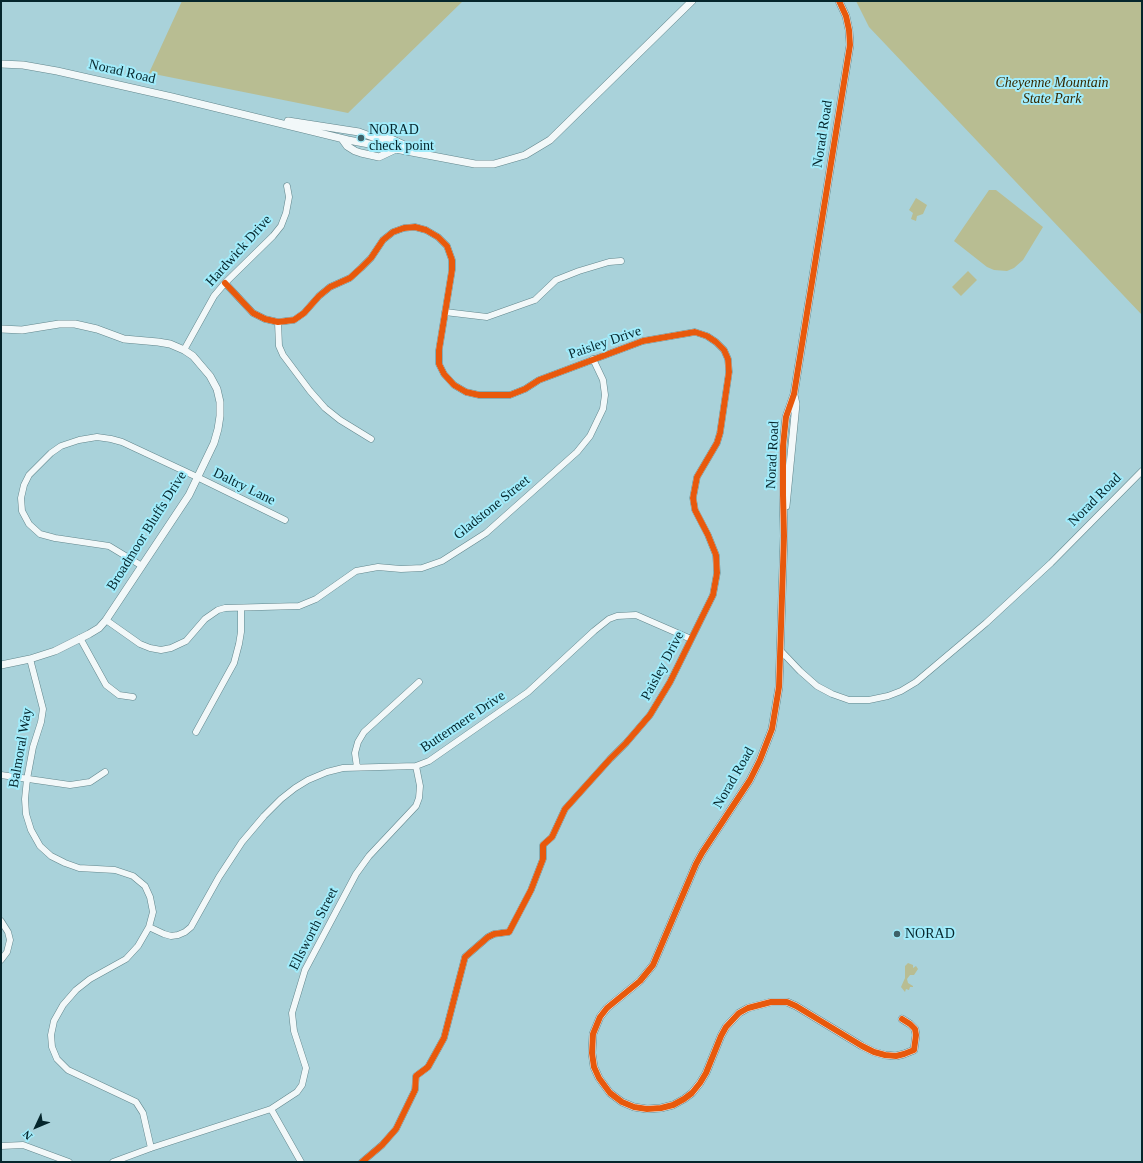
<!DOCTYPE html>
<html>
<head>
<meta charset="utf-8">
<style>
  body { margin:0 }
  #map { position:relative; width:1143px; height:1163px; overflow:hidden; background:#a9d2da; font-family:"Times New Roman",serif }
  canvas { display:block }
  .frame { position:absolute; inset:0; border:2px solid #05262c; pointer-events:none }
  .north { position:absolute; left:16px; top:1107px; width:40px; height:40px; -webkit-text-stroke:3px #a2ecfb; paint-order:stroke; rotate:226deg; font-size:11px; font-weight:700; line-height:16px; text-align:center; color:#05262c }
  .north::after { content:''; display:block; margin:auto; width:14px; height:18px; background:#05262c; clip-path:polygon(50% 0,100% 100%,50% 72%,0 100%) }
</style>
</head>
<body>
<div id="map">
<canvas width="1143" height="1163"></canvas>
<div class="frame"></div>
<div class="north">N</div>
</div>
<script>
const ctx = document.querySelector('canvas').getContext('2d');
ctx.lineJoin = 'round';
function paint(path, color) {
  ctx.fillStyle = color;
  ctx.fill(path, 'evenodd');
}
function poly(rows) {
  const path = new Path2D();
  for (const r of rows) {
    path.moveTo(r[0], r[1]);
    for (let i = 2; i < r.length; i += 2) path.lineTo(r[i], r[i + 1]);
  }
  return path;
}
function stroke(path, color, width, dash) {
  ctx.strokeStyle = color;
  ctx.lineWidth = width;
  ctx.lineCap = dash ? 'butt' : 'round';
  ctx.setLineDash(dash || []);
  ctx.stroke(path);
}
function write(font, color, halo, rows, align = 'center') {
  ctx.font = font + ' "Times New Roman",serif';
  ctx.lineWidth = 4;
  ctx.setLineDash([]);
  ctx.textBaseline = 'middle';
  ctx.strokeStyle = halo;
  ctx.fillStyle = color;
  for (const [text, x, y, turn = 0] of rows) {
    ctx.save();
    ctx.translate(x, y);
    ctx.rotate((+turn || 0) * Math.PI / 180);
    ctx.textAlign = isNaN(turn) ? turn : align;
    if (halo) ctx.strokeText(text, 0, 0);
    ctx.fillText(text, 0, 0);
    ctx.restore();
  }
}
paint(poly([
  [182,1,463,1,348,113,149,73],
  [856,1,1142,1,1142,315,869,27],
  [989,190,996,190,1043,227,1023,260,1014,268,1007,271,994,270,987,267,954,241],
  [916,198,927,205,923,214,917,216,916,221,911,219,913,213,909,210],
  [968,271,977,280,961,296,952,287],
  [908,963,913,965,913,968,916,966,918,969,914,975,910,975,907,979,908,983,913,986,913,987,910,987,909,990,906,989,905,992,901,987,905,978,905,966]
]), '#b8bd92');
const minor = poly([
  [225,283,253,313,265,319,278,322,294,320,304,313,319,296,330,287,350,278,361,268,371,258,383,240,393,232,404,228,415,227,426,230,438,237,447,246,452,260,452,270,439,350,439,364,444,374,454,385,466,392,479,395,510,395,525,389,539,380,643,341,695,332,707,336,716,342,724,350,728,359,729,372,720,433,717,443,697,477,693,498,695,510,708,535,716,555,717,573,713,595,670,682,650,715,626,743,610,759,565,809,552,837,543,845,543,859,531,890,509,932,494,934,488,937,465,957,444,1038,428,1067,416,1076,415,1090,396,1129,382,1145,362,1162],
  [445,312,487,317,535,300,556,280,579,271,609,262,621,261],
  [278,322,279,346,283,355,310,391,325,408,340,420,371,439],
  [184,350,214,296,225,283,273,236,281,226,286,213,289,197,287,186],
  [142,566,109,546,55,538,40,534,29,524,22,511,21,498,24,485,29,475,51,453,61,446,79,440,97,437,111,439,122,442,197,477,285,520],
  [106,620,140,644,150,648,161,650,171,648,186,641,205,619,218,610,225,608,299,606,316,599,356,571,378,567,401,569,422,568,442,561,486,533,577,452,590,436,603,409,605,395,603,380,593,359],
  [80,638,106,685,119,695,133,697],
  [780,650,800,671,817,686,832,694,849,700,869,700,888,696,901,691,916,682,986,623,1051,563,1142,471],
  [30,659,43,709,41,722,33,747,27,779,25,799,26,814,31,830,40,846,51,856,65,863,79,868,115,870,133,876,145,886,150,897,153,912,149,927,138,946,126,959,90,979,76,990,63,1005,54,1021,51,1035,52,1047,57,1059,68,1070,136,1102,143,1113,151,1148],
  [196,732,234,663,239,644,241,632,241,608],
  [357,767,355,753,358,742,364,732,419,682],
  [1,775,70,785,90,782,105,772],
  [1,921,8,932,10,940,7,952,1,960],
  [149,927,164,934,171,936,178,935,185,932,191,927,219,877,242,842,264,816,281,799,295,788,308,780,327,772,343,768,416,766,429,761,528,692,594,631,609,619,617,616,636,615,691,639],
  [271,1109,301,1162],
  [1,1146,23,1145,69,1162],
  [113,1162,151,1148,271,1109,297,1092,302,1085,306,1068,294,1031,292,1013,305,970,356,874,369,856,416,806,419,798,420,786,416,766]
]);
const tertiary = poly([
  [839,1,846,16,849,30,850,45,794,394,786,417,783,446,783,495,784,536,779,687,772,729,760,760,750,780,702,853,696,864,653,965,640,981,607,1008,600,1017,593,1034,592,1053,594,1067,599,1078,610,1093,622,1102,634,1107,647,1109,661,1108,673,1105,684,1099,692,1093,700,1083,706,1073,721,1036,726,1027,739,1013,748,1008,771,1002,787,1002,796,1006,862,1046,874,1052,885,1055,896,1056,904,1054,914,1050,916,1035,915,1029,910,1024,902,1019],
  [1,64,23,65,57,71,172,97,348,140,475,164,494,164,525,155,550,140,692,1],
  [288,121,359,132,378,139,389,138,415,150],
  [342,139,347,146,355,151,361,153,379,157,396,149],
  [1,329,22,330,59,324,75,324,97,329,124,339,158,342,170,344,184,350,193,356,210,376,217,389,220,402,220,416,218,429,214,443,189,495,106,620,99,628,89,634,55,651,30,659,1,665],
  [786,506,796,404,794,395]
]);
stroke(minor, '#62868c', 7);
stroke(tertiary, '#62868c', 8);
stroke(minor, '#f2f8f9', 6);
stroke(tertiary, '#f2f8f9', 7);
stroke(poly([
  [839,1,846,16,849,30,850,45,794,394,786,417,783,446,783,495,784,536,779,687,772,729,760,760,750,780,702,853,696,864,653,965,640,981,607,1008,600,1017,593,1034,592,1053,594,1067,599,1078,610,1093,622,1102,634,1107,647,1109,661,1108,673,1105,684,1099,692,1093,700,1083,706,1073,721,1036,726,1027,739,1013,748,1008,771,1002,787,1002,796,1006,862,1046,874,1052,885,1055,896,1056,904,1054,914,1050,916,1035,915,1029,910,1024,902,1019],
  [225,283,253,313,265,319,278,322,294,320,304,313,319,296,330,287,350,278,361,268,371,258,383,240,393,232,404,228,415,227,426,230,438,237,447,246,452,260,452,270,439,350,439,364,444,374,454,385,466,392,479,395,510,395,525,389,539,380,643,341,695,332,707,336,716,342,724,350,728,359,729,372,720,433,717,443,697,477,693,498,695,510,708,535,716,555,717,573,713,595,670,682,650,715,626,743,610,759,565,809,552,837,543,845,543,859,531,890,509,932,494,934,488,937,465,957,444,1038,428,1067,416,1076,415,1090,396,1129,382,1145,362,1162]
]), '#e8590c', 6);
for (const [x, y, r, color] of [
  [361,138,4,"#3e6269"],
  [897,934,4,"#3e6269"]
]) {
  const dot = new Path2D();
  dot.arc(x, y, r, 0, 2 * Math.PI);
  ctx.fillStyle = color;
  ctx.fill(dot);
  stroke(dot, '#a2ecfb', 1.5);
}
write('14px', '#05262c', '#a2ecfb', [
  ["Norad Road",122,72,13],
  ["Norad Road",823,134,-81],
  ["Hardwick Drive",239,251,-48],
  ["Paisley Drive",605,343,-19],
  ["Norad Road",773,455,-87],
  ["Daltry Lane",244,487,26],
  ["Norad Road",1095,500,-45],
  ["Gladstone Street",492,508,-39],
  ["Broadmoor Bluffs Drive",147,531,-58],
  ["Paisley Drive",663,666,-62],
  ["Buttermere Drive",463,722,-34],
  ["Balmoral Way",21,748,-80],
  ["Norad Road",734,778,-60],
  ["Ellsworth Street",314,929,-63]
]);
write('italic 14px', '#352800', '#a2ecfb', [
  ["Cheyenne Mountain",1052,83],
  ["State Park",1052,99]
]);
write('14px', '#05262c', '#a2ecfb', [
  ["NORAD",369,130],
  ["check point",369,146],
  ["NORAD",905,934]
], 'left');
</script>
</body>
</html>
